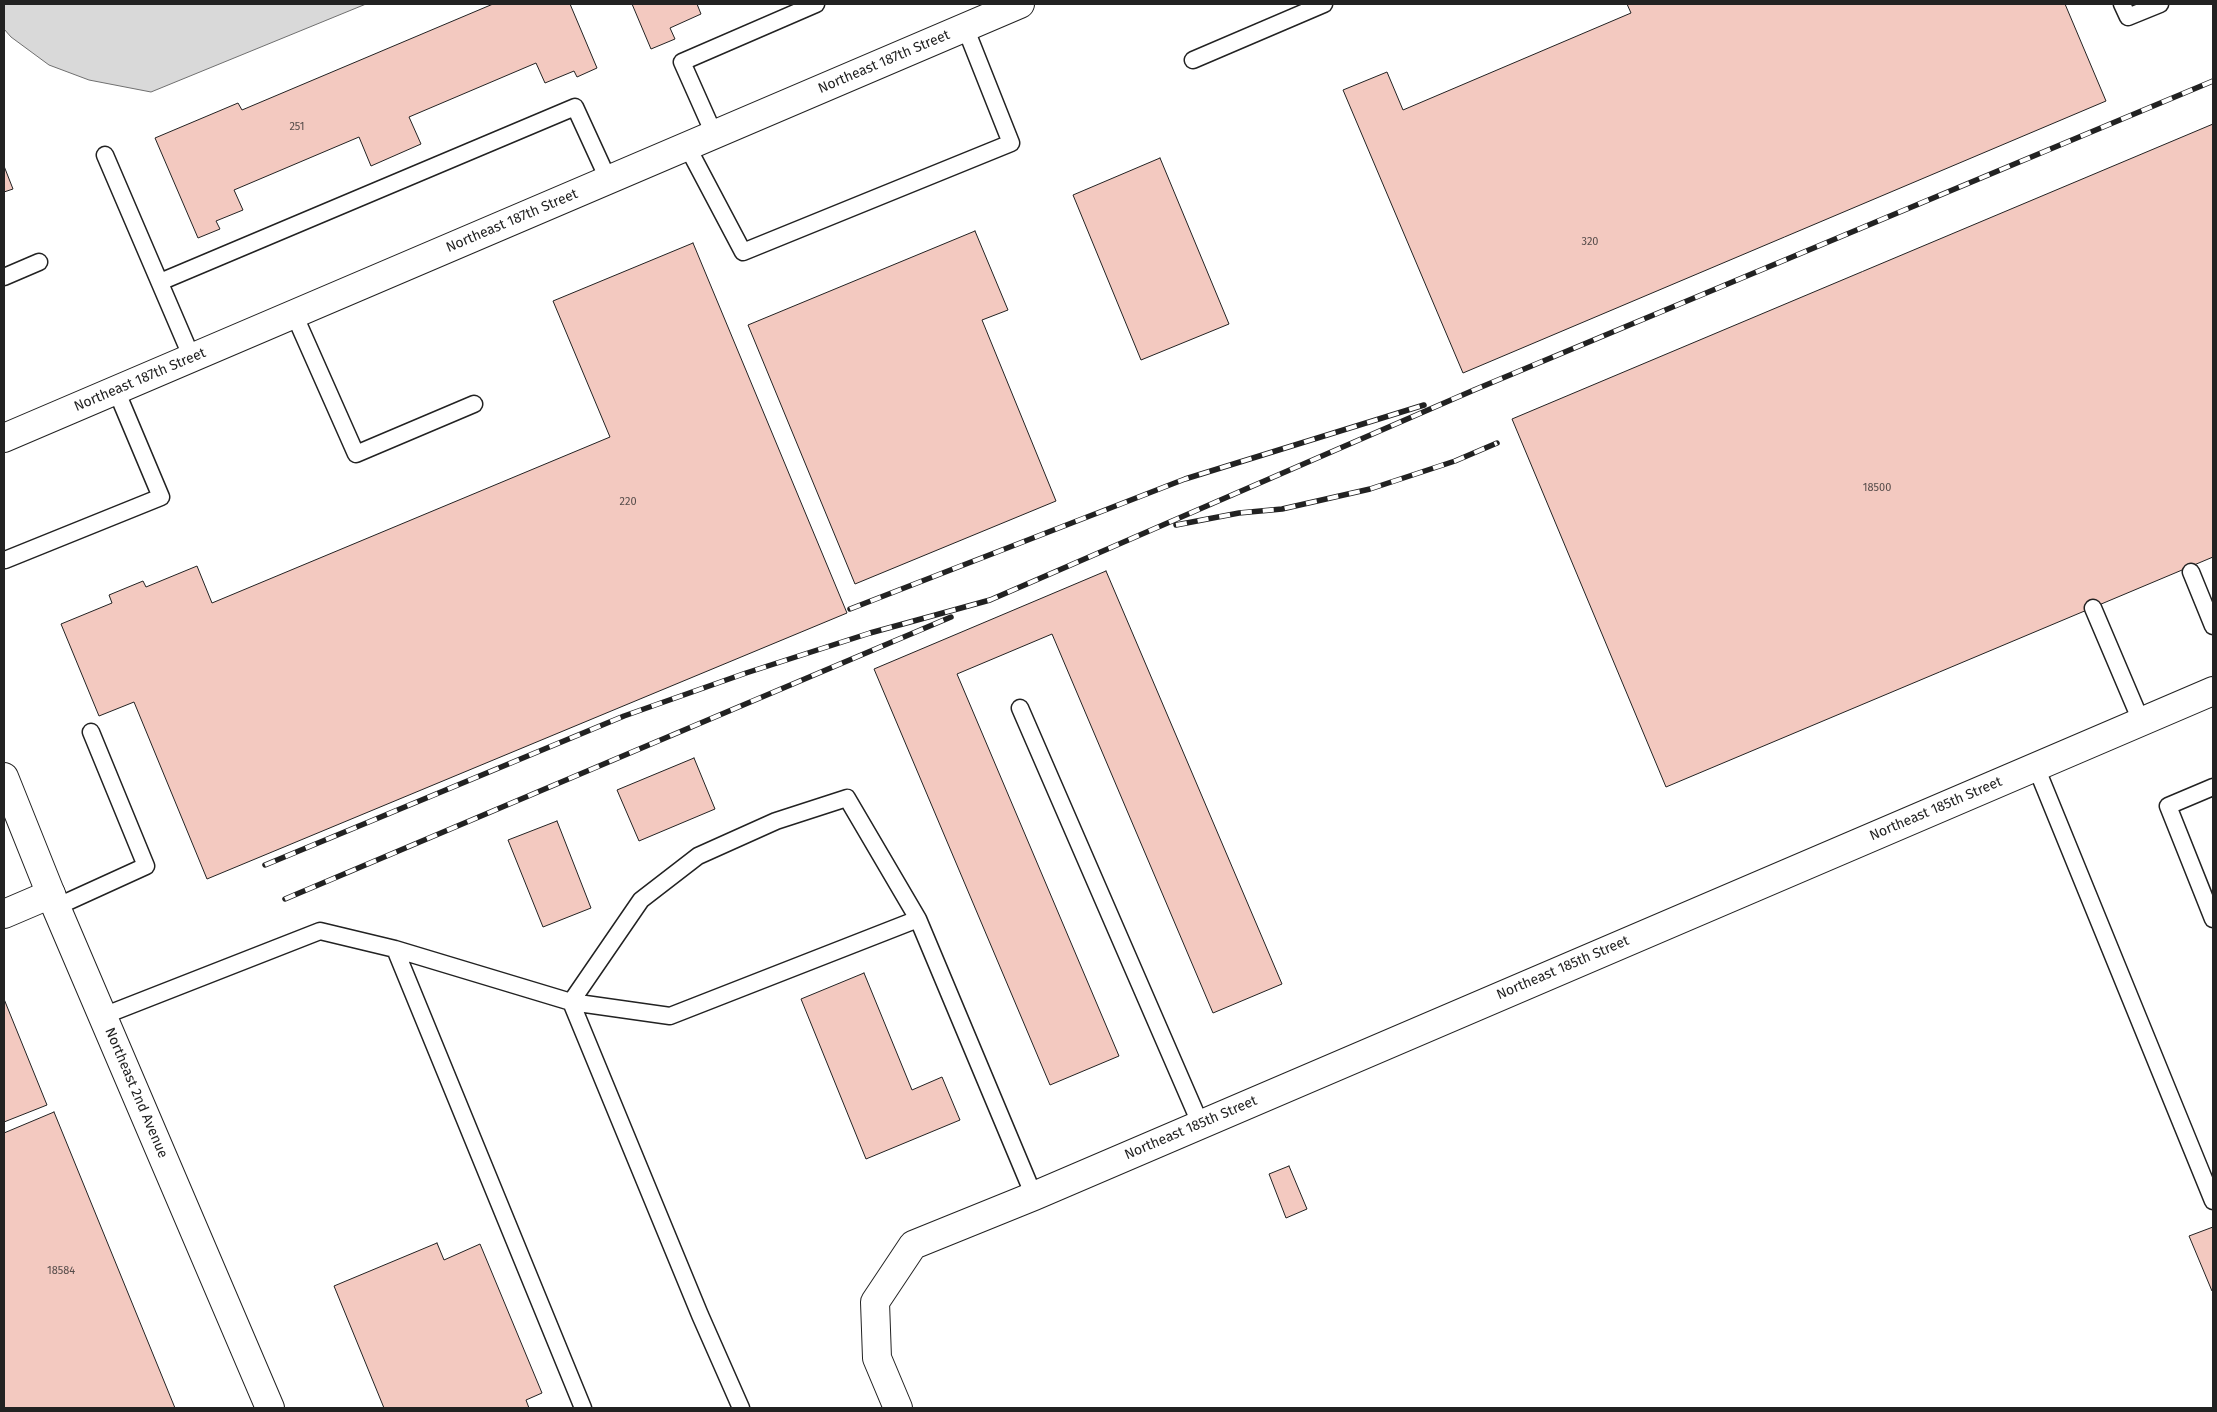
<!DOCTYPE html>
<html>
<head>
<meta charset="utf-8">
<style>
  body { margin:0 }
  #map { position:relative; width:2217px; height:1412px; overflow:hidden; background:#fff; font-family:"Fira Sans",sans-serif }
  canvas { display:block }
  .frame { position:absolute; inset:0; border:5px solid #222; pointer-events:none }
</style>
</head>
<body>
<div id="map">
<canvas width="2217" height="1412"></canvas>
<div class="frame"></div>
</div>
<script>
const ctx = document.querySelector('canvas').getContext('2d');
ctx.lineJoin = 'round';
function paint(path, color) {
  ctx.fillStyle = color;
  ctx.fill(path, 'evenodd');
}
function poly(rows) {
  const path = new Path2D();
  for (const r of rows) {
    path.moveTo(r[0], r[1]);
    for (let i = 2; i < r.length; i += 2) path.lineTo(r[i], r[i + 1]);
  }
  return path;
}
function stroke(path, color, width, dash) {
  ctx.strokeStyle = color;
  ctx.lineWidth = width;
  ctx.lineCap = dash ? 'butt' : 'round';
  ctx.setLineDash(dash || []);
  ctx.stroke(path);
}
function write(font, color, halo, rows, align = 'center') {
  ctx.font = font + ' "Fira Sans",sans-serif';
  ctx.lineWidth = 4;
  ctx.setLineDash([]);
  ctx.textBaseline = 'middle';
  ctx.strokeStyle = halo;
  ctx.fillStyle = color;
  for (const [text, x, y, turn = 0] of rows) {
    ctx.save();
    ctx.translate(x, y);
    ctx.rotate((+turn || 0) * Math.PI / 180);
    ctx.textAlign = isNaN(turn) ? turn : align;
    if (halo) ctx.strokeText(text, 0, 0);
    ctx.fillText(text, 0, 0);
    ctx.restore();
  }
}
const water = poly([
  [4,4,366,4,151,92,89,80,49,65,11,37,4,29,4,4]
]);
paint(water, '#d9d9d9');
stroke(water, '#6f6f6f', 1);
const building = poly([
  [493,4,570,4,597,68,577,77,574,71,545,83,536,63,409,117,421,144,371,166,359,137,234,190,243,210,216,221,220,229,198,238,155,138,238,103,242,110,493,4],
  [632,4,697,4,701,14,670,28,675,39,651,49,632,4],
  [1627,4,2065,4,2106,101,1463,373,1343,90,1387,72,1403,110,1631,13,1627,4],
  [2213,124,2213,557,1666,787,1512,419,2213,124],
  [1160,158,1229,324,1141,360,1073,195,1160,158],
  [4,166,13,189,4,192,4,166],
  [975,231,1008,310,982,320,1056,501,855,584,748,325,975,231],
  [693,243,847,613,207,879,134,702,99,716,61,624,112,603,109,595,143,581,146,587,197,566,212,603,610,437,553,301,693,243],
  [1106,571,1282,984,1213,1013,1052,634,957,674,1119,1056,1050,1085,874,669,1106,571],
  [694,758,715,809,639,841,617,790,694,758],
  [557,821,591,908,543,927,508,840,557,821],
  [864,973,912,1090,942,1077,960,1120,866,1159,801,999,864,973],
  [4,999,47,1105,4,1122,4,999],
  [54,1112,175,1408,4,1408,4,1133,54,1112],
  [1289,1166,1307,1209,1286,1218,1269,1174,1289,1166],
  [2213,1227,2213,1291,2212,1291,2189,1236,2213,1227],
  [437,1243,444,1260,480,1244,542,1393,526,1400,529,1408,384,1408,334,1286,437,1243]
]);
paint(building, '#f3c9c0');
stroke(building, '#222', 1);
const lane = poly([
  [2122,4,2128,17,2160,4],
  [1193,60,1324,4],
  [714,134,682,62,816,4],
  [687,146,743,252,1011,143,965,27],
  [105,155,192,358],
  [4,277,39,262],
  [160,282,575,107,608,179],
  [294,314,356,454,474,404],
  [5,560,161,497,116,390],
  [2191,572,2213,626],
  [2093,608,2141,721],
  [1020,708,1200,1123],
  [2036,767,2213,1201],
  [2213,787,2168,806,2213,919],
  [56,907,146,866,91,732],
  [395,949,583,1408],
  [103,1016,320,931,395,949,571,1002,670,1016,918,919,1034,1196],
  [741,1408,700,1315,571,1002,641,900,698,856,776,821,847,798,918,919]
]);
const street = poly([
  [4,438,1020,4],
  [4,914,51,894]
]);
const secondary = poly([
  [4,777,56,907,270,1408],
  [898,1408,877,1358,875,1302,913,1245,1034,1196,2213,691]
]);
stroke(lane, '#222', 19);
stroke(street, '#222', 30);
stroke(secondary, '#222', 30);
stroke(lane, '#fff', 16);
stroke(street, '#fff', 28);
stroke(secondary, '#fff', 28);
const rail = poly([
  [1176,525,1239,513,1282,509,1370,489,1455,461,1497,443],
  [850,609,1185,479,1424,405],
  [265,865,624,716,746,673,870,633,990,600,1474,390,2213,81],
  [285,899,951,617]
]);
stroke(rail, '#222', 5.5);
stroke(rail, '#fff', 4, [11]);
write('11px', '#564c4a', null, [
  ["251",297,127],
  ["320",1590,242],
  ["18500",1877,488],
  ["220",628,502],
  ["18584",61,1271]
]);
write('14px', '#222', '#fff', [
  ["Northeast 187th Street",884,62,-23],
  ["Northeast 187th Street",512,221,-23],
  ["Northeast 187th Street",140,380,-23],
  ["Northeast 185th Street",1936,809,-23],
  ["Northeast 185th Street",1563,968,-23],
  ["Northeast 2nd Avenue",136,1093,67],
  ["Northeast 185th Street",1191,1128,-23]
]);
</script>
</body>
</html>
